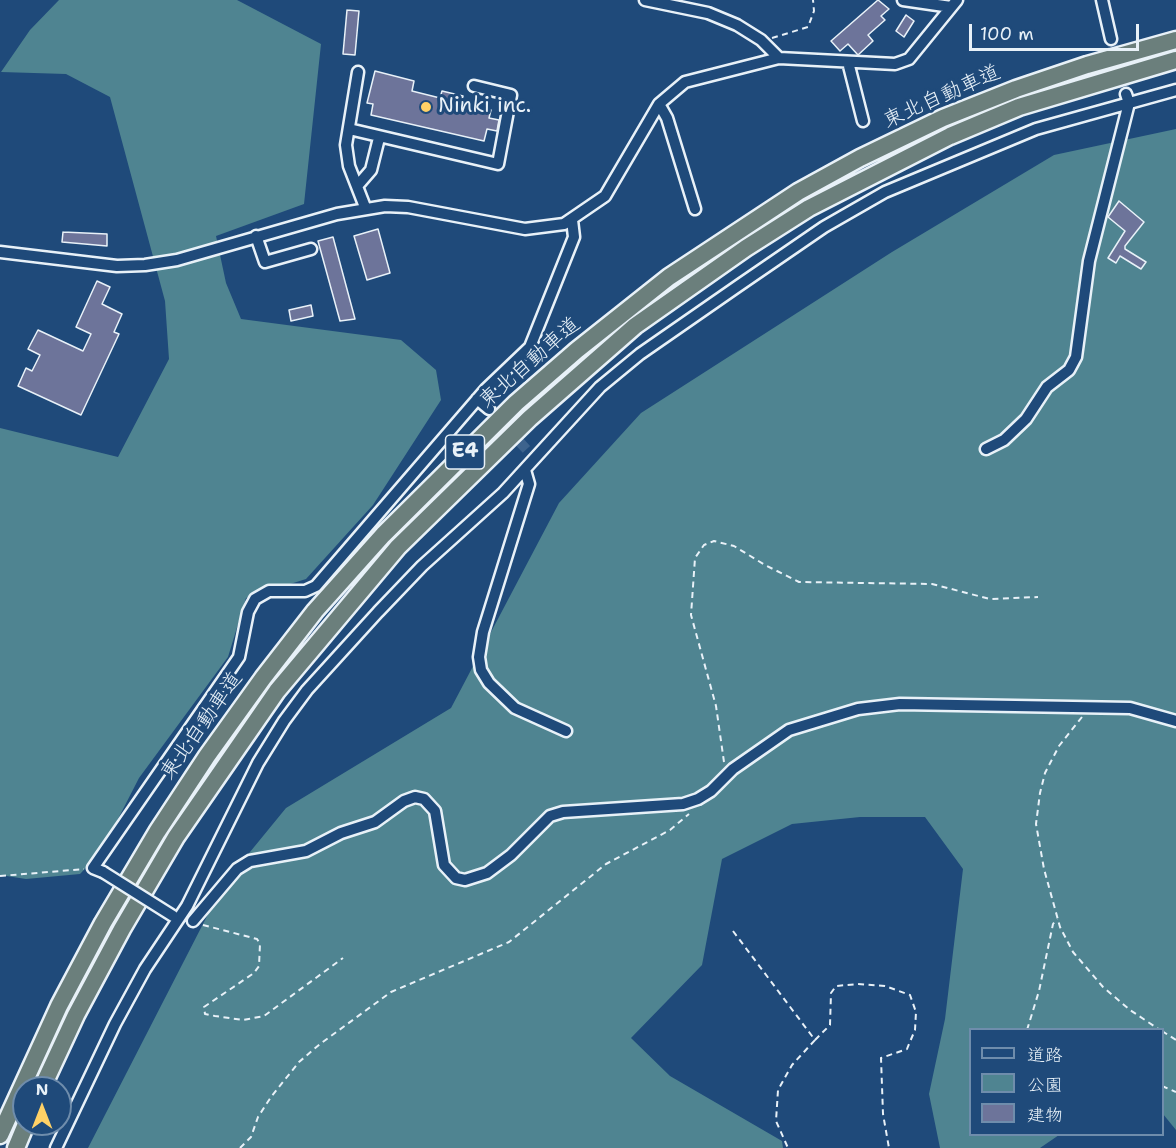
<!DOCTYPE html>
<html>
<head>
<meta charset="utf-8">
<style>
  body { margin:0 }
  #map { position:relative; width:1176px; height:1148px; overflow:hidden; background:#1f4a7a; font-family:"Shantell Sans","Klee One",sans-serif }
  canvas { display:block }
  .legend { position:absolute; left:969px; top:1028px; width:195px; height:108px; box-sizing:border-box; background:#1f4a7a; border:2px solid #6f8dac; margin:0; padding:8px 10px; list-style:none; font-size:18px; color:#e8f1f8 }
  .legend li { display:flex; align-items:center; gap:12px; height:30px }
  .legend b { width:30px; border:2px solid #6f8dac }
  .north { position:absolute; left:12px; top:1076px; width:60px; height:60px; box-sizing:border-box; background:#1f4a7a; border:2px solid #6f8dac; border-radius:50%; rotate:0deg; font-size:16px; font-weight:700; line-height:24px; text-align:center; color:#e8f1f8 }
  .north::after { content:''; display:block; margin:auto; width:21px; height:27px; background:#ffd166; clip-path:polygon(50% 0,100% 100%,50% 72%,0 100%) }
  .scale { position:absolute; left:969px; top:24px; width:170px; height:27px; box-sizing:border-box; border:3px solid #e8f1f8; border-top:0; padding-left:8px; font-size:18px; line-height:21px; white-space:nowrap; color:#e8f1f8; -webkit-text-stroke:4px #1f4a7a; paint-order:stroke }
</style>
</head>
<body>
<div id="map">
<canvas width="1176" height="1148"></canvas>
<ul class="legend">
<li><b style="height:8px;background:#1f4a7a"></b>道路</li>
<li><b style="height:16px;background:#4f8491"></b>公園</li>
<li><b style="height:16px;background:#6d749a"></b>建物</li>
</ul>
<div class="north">N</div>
<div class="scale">100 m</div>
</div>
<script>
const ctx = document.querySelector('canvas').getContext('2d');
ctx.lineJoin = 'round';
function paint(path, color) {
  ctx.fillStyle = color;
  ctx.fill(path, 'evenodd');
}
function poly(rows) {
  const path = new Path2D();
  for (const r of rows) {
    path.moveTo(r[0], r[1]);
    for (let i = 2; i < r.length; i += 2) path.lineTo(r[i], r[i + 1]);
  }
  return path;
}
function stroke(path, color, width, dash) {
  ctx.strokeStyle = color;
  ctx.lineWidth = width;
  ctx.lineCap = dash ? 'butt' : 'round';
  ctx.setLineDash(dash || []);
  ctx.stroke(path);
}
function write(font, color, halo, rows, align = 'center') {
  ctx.font = font + ' "Shantell Sans","Klee One",sans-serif';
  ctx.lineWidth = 6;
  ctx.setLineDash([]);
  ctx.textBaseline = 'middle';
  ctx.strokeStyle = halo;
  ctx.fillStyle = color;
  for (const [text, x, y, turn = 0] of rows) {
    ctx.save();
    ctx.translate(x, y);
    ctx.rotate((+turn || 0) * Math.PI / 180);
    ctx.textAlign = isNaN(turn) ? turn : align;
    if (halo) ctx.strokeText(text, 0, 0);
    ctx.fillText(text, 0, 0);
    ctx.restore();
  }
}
paint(poly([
  [59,0,237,0,321,44,304,204,216,236,226,283,241,319,401,340,436,370,441,400,373,505,306,579,246,598,228,657,139,778,101,852,80,874,26,879,0,875,0,428,118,457,169,359,165,301,110,97,66,74,1,72,30,30],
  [1176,129,1176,1130,1163,1114,1162,1030,970,1030,970,1134,1059,1135,1040,1148,940,1148,929,1094,945,1019,963,869,925,817,860,817,792,824,722,859,702,965,631,1038,670,1076,782,1141,783,1148,88,1148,223,885,286,808,451,708,559,503,641,413,892,252,1054,155]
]), '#4f8491');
const building = poly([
  [878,0,889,9,881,16,885,20,868,35,873,41,858,55,848,44,840,51,831,41,878,0],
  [347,10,359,11,355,55,343,54,347,10],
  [906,15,914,21,904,37,896,31,906,15],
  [375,71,414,81,412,91,440,98,442,91,463,96,461,103,491,110,489,118,499,120,497,131,487,129,484,141,371,115,373,104,367,103,375,71],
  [1119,201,1144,222,1125,246,1125,249,1146,262,1141,269,1120,256,1116,263,1108,258,1125,231,1108,217,1119,201],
  [378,229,390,273,367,280,354,236,378,229],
  [63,232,107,234,107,246,62,242,63,232],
  [333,237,355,319,340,321,318,241,333,237],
  [97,281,110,287,102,304,122,314,114,332,119,334,81,415,18,386,26,368,32,371,40,355,28,349,38,330,83,351,91,334,76,327,97,281],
  [311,305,313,316,291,321,289,310,311,305]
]);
paint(building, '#6d749a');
stroke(building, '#e8f1f8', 1.5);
stroke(poly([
  [1111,39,1126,94],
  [489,409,528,451]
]), '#3d638d', 10, [10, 5]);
const minor = poly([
  [645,0,708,13,737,25,761,40,779,58],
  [903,0,951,7],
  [1102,0,1111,39],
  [848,62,863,121],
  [358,72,346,145,349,166,365,207],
  [659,104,667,118,695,209],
  [349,129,498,164,511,95,474,86],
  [358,185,371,170,379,138],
  [256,236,265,262,311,249],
  [0,252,117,266,145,265,177,260,337,214,385,206,408,207,525,229,564,224,605,196,659,104,685,82,779,58,895,64,909,59,957,0],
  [477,399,489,409],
  [986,449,1004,440,1026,419,1047,387,1069,370,1076,357,1089,261,1129,103,1126,94],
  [525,470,529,484,483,632,479,657,481,670,489,683,515,708,566,731],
  [103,872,93,868,239,657,248,612,255,599,269,591,305,591,316,586,486,389,530,347,574,237,572,220],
  [193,921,237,869,250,861,306,851,341,833,375,822,404,801,415,797,424,799,435,811,444,865,456,878,465,880,487,873,511,855,550,816,563,812,683,804,698,799,711,791,733,769,789,730,858,709,900,704,1130,708,1176,721],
  [56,1148,115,1024,145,969,187,906,258,763,284,721,307,690,378,612,422,566,503,493,600,387,640,354,738,286,824,227,885,192,1036,129,1176,90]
]);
const highway = poly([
  [42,1088,76,1015,122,929,176,837,277,691,398,547,530,418,635,326,746,248,809,208,950,136,1019,107,1176,60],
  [0,1135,59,1006,103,923,157,832,207,756,263,678,315,611,383,535,516,403,577,350,669,277,798,192,860,158,943,118,1016,89,1087,65,1176,40],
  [16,1148,26,1124]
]);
stroke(minor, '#e8f1f8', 15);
stroke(highway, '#e8f1f8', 21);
stroke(poly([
  [772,38,808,27,814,11,813,0],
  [1082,717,1059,746,1045,773,1040,793,1036,824,1044,869,1060,927,1073,952,1103,987,1130,1010,1160,1030],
  [724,762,716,706,691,615,695,558,704,545,714,541,734,546,765,565,799,582,932,584,990,599,1038,597],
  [0,876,84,869],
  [203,925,257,939,260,944,259,966,254,973,204,1007,205,1014,215,1016,243,1020,264,1016,343,958],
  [733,931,815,1040,792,1065,778,1090,776,1121,788,1148],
  [1027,1030,1039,991,1053,924,1057,919],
  [1162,1031,1176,1040],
  [815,1040,830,1025,831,993,836,986,858,984,885,986,910,995,916,1012,915,1030,909,1044,907,1049,881,1058,883,1114,889,1148],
  [1162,1086,1176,1092],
  [240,1148,251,1137,258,1117,271,1097,299,1062,320,1044,391,992,509,942,606,864,670,830,689,814]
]), '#e8f1f8', 2, [6, 4.5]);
stroke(minor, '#1f4a7a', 10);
stroke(highway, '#6b7f7c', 16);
const minorBridge = poly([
  [103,872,173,916]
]);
stroke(minorBridge, '#e8f1f8', 15, []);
stroke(minorBridge, '#1f4a7a', 10);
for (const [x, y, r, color] of [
  [426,107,6,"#ffd166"]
]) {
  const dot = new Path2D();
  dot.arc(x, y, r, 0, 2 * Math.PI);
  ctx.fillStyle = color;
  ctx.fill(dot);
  stroke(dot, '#1f4a7a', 2);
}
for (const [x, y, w] of [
  [465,452,39]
]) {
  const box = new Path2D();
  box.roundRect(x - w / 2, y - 17, w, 34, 4.5);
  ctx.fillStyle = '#1f4a7a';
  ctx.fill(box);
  stroke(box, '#e8f1f8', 1.5);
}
write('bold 20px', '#e8f1f8', null, [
  ["E4",465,452]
]);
write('21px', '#e8f1f8', '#1f4a7a', [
  ["東北自動車道",942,97,-24],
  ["東北自動車道",530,363,-41],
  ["東北自動車道",202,726,-55]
]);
write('21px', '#e8f1f8', '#1f4a7a', [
  ["Ninki inc.",438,107]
], 'left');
</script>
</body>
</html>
